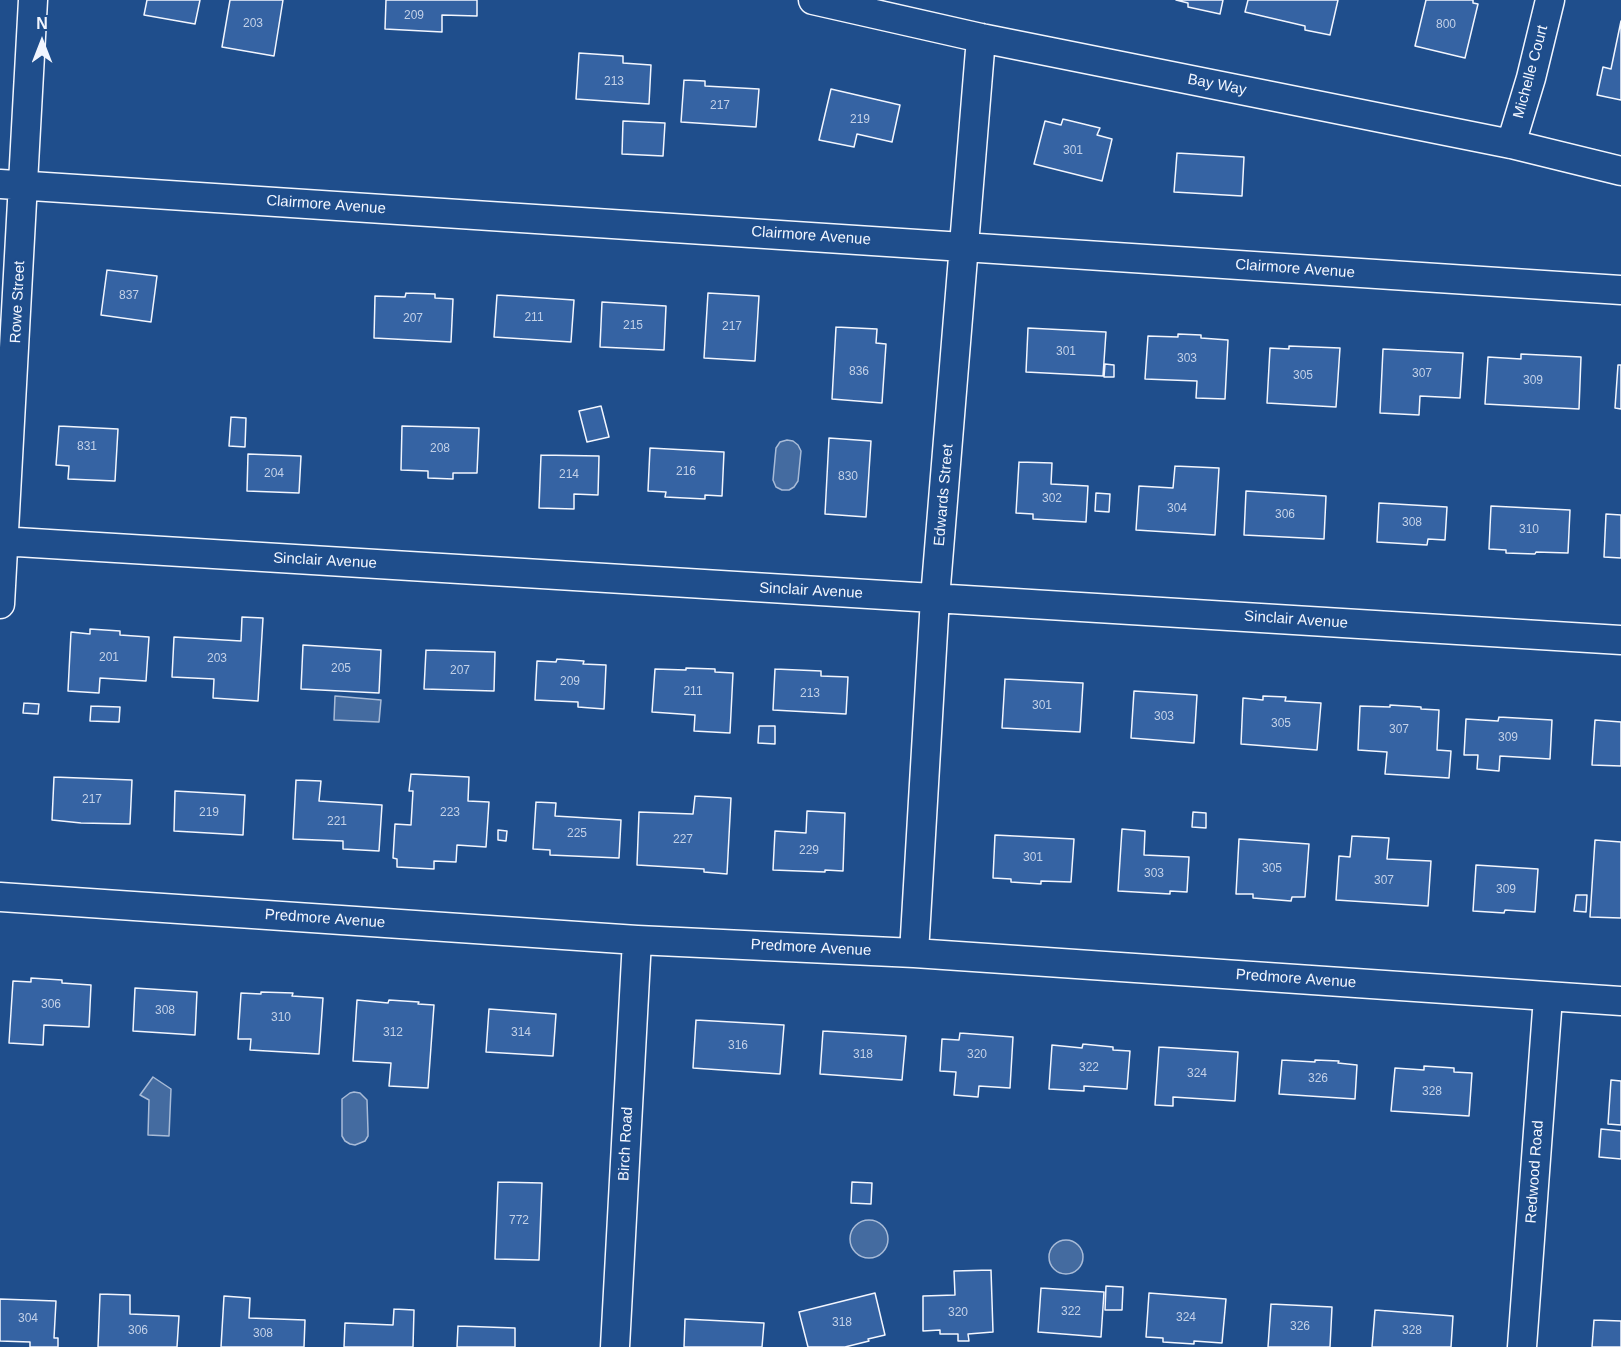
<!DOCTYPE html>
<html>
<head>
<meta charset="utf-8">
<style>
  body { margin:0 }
  #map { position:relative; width:1621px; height:1347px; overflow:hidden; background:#1f4e8c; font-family:Arial,sans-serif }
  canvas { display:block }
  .north { position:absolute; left:12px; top:12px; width:60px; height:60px; -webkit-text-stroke:4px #1f4e8c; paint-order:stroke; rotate:0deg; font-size:16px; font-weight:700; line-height:24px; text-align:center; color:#f2f6ff }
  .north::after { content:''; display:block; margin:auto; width:21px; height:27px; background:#f2f6ff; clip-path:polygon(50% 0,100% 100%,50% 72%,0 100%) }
</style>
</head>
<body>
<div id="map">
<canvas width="1621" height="1347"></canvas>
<div class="north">N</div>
</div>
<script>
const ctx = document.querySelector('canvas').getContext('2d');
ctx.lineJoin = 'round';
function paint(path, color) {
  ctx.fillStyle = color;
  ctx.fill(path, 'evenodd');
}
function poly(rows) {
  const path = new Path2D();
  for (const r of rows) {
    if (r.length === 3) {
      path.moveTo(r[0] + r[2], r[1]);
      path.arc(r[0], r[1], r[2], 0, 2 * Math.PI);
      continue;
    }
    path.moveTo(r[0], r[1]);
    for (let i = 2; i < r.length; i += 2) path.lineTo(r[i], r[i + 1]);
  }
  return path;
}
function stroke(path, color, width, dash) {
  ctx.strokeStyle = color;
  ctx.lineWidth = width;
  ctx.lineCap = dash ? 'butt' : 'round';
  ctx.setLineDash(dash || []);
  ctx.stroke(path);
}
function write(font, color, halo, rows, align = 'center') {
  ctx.font = font + ' Arial,sans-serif';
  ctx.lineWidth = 4.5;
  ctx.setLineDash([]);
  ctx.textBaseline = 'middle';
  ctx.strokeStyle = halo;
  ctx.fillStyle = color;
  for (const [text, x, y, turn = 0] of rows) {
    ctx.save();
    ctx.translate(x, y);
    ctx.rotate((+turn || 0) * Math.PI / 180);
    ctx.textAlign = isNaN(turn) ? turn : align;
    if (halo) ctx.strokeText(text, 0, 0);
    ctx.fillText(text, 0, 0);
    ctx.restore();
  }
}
const water = poly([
  [787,440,793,441,798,445,801,451,798,481,794,487,789,490,782,490,776,487,773,480,776,448,780,442,787,440],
  [335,696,381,700,379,722,334,720,335,696],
  [153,1077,171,1089,169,1136,148,1135,149,1100,140,1095,153,1077],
  [354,1092,360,1093,367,1100,368,1131,368,1136,365,1141,355,1145,350,1144,345,1141,342,1136,342,1099,350,1093,354,1092],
  [869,1239,19],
  [1066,1257,17]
]);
paint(water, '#446ba0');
stroke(water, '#a8bbd7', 1.5);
const building = poly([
  [147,0,200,0,195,24,144,15,147,0],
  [230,0,283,0,274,56,222,47,230,0],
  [386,0,477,0,477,16,442,15,442,32,385,29,386,0],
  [1176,0,1223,0,1220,14,1188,7,1188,3,1176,0],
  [1248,0,1338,0,1330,35,1305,30,1305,26,1245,12,1248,0],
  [1426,0,1473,0,1473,3,1478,4,1465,58,1415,46,1426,0],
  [1621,21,1621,100,1597,95,1603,67,1611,69,1621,21],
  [579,53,623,56,623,63,651,65,649,104,576,99,579,53],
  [684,80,705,81,705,86,759,89,756,127,681,122,684,80],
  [831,89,900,105,892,142,857,134,854,147,819,140,831,89],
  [1063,119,1100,128,1097,135,1112,139,1102,181,1034,164,1045,121,1061,125,1063,119],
  [623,121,665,123,663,156,622,154,623,121],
  [1177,153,1244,157,1242,196,1174,192,1177,153],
  [107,270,157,276,151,322,101,315,107,270],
  [406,293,435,294,435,298,453,299,451,342,374,338,375,296,405,297,406,293],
  [708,293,759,296,755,361,704,358,708,293],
  [497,295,574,300,571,342,494,337,497,295],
  [602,302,666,306,664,350,600,347,602,302],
  [836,327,877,329,876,343,886,344,882,403,832,399,836,327],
  [1028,328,1106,332,1103,376,1026,372,1028,328],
  [1178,334,1201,335,1201,338,1228,340,1225,399,1196,398,1197,381,1145,379,1148,336,1178,337,1178,334],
  [1289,346,1340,348,1336,407,1267,403,1270,348,1289,349,1289,346],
  [1383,349,1463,353,1460,398,1420,396,1419,415,1380,413,1383,349],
  [1521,354,1581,357,1579,409,1485,404,1488,357,1521,359,1521,354],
  [1105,364,1114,365,1114,377,1104,377,1105,364],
  [1618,365,1621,365,1621,409,1615,408,1618,365],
  [601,406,609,437,587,442,579,411,601,406],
  [231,417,246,418,245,447,229,446,231,417],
  [59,426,118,429,115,481,68,479,69,466,56,465,59,426],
  [402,426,479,428,477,473,453,473,453,479,428,478,428,471,401,470,402,426],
  [829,438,871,441,866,517,825,514,829,438],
  [650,448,724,452,722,496,705,495,705,499,665,497,666,492,648,491,650,448],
  [248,454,301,456,299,493,247,491,248,454],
  [541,455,599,456,598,495,574,494,574,509,539,508,541,455],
  [1019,462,1052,463,1051,484,1088,486,1086,522,1033,519,1033,514,1016,513,1019,462],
  [1175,466,1219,468,1215,535,1136,530,1139,486,1173,488,1175,466],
  [1246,491,1326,496,1324,539,1244,535,1246,491],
  [1096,493,1110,494,1109,512,1095,511,1096,493],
  [1379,503,1447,507,1445,540,1428,539,1427,545,1377,542,1379,503],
  [1491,506,1570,510,1568,553,1536,552,1535,554,1506,553,1506,550,1489,549,1491,506],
  [1606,514,1621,515,1621,558,1604,557,1606,514],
  [242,617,263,618,258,701,213,698,214,679,172,677,174,637,241,641,242,617],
  [90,629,120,631,120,635,149,637,146,681,100,678,99,693,68,691,71,632,90,634,90,629],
  [303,645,381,650,379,693,301,689,303,645],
  [426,650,495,652,494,691,424,689,426,650],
  [557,659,584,661,583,664,606,665,604,709,578,707,578,702,535,700,537,661,556,662,557,659],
  [686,668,715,669,715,672,733,673,730,733,694,731,695,715,652,712,655,669,686,670,686,668],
  [775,669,821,671,821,676,848,677,846,714,773,710,775,669],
  [1005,679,1083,683,1080,732,1002,728,1005,679],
  [1134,691,1197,695,1194,743,1131,738,1134,691],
  [1263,696,1286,697,1285,701,1321,703,1317,750,1241,744,1243,698,1263,700,1263,696],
  [24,703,39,704,38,714,23,713,24,703],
  [1390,705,1421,707,1421,709,1439,710,1437,750,1451,751,1449,778,1385,774,1387,752,1358,750,1360,706,1390,707,1390,705],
  [91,706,120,707,119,722,90,721,91,706],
  [1499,717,1552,720,1550,759,1500,756,1499,771,1477,769,1478,755,1464,755,1466,719,1498,721,1499,717],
  [1595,720,1621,722,1621,766,1592,765,1595,720],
  [759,726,775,726,775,744,758,743,759,726],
  [411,774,469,777,468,801,489,802,486,847,457,845,456,862,434,861,434,869,397,867,397,859,393,858,395,824,411,825,413,791,409,791,411,774],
  [54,777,132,780,130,824,81,823,52,820,54,777],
  [296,780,321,781,319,801,382,805,379,851,343,849,343,841,293,839,296,780],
  [175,791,245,795,243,835,174,831,175,791],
  [695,796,731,798,727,874,704,872,704,869,637,865,639,812,693,814,695,796],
  [536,802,556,803,555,816,621,820,619,858,550,855,550,850,533,849,536,802],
  [807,811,845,813,843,871,825,870,825,872,773,870,775,831,806,833,807,811],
  [1193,812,1206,813,1206,828,1192,827,1193,812],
  [1122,829,1145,831,1144,855,1189,857,1187,892,1170,891,1170,894,1118,891,1122,829],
  [498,830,507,831,506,841,498,840,498,830],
  [995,835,1074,839,1071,882,1041,881,1041,884,1011,882,1011,879,993,878,995,835],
  [1352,836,1389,838,1387,859,1431,861,1428,906,1336,900,1339,856,1350,857,1352,836],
  [1239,839,1309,844,1305,897,1292,897,1291,901,1253,898,1253,894,1236,894,1239,839],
  [1595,840,1621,842,1621,918,1590,917,1595,840],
  [1476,865,1538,869,1535,912,1505,910,1504,913,1473,911,1476,865],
  [1576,895,1587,895,1586,912,1574,911,1576,895],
  [31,978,62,980,62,983,91,985,89,1027,44,1025,43,1045,9,1043,13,981,31,982,31,978],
  [135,988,197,992,195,1035,133,1031,135,988],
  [261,992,293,993,292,996,323,998,319,1054,250,1050,251,1039,238,1039,241,993,261,994,261,992],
  [357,1000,388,1003,389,1000,419,1002,418,1004,434,1005,428,1088,389,1086,391,1063,353,1061,357,1000],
  [489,1009,556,1014,553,1056,486,1052,489,1009],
  [696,1020,784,1025,780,1074,693,1068,696,1020],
  [823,1031,906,1036,902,1080,820,1074,823,1031],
  [960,1033,1013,1037,1010,1088,979,1086,978,1097,954,1095,956,1072,940,1071,942,1039,959,1040,960,1033],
  [1083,1044,1113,1047,1113,1050,1130,1051,1127,1089,1084,1086,1084,1091,1049,1089,1052,1045,1082,1048,1083,1044],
  [1159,1047,1238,1052,1235,1101,1173,1097,1173,1106,1155,1105,1159,1047],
  [1282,1060,1315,1062,1315,1060,1339,1061,1338,1063,1357,1065,1355,1099,1279,1094,1282,1060],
  [1424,1066,1454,1068,1454,1072,1472,1073,1469,1116,1391,1111,1395,1068,1424,1070,1424,1066],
  [1611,1080,1621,1081,1621,1125,1608,1124,1611,1080],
  [1601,1129,1621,1131,1621,1159,1599,1157,1601,1129],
  [498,1182,542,1183,539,1260,495,1259,498,1182],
  [852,1182,872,1183,871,1204,851,1203,852,1182],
  [991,1270,993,1332,968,1334,969,1341,958,1341,958,1334,940,1334,940,1330,923,1331,923,1296,955,1295,954,1271,991,1270],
  [1106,1286,1123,1287,1122,1310,1105,1310,1106,1286],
  [1041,1288,1104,1292,1101,1337,1038,1332,1041,1288],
  [875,1293,885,1335,868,1339,869,1341,845,1347,808,1347,799,1312,875,1293],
  [1149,1293,1226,1299,1222,1343,1194,1341,1194,1344,1163,1342,1163,1338,1146,1337,1149,1293],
  [100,1294,130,1295,130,1314,179,1316,177,1347,98,1347,100,1294],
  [224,1296,250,1298,249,1318,305,1320,304,1347,221,1347,224,1296],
  [0,1299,56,1301,54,1338,58,1338,58,1347,30,1347,30,1342,0,1341,0,1299],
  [1271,1304,1332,1307,1330,1347,1268,1347,1271,1304],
  [394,1309,414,1310,413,1347,344,1347,345,1323,393,1325,394,1309],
  [1375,1310,1453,1316,1451,1347,1372,1347,1375,1310],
  [685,1319,764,1323,762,1347,684,1347,685,1319],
  [1594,1320,1621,1321,1621,1347,1592,1347,1594,1320],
  [458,1326,515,1328,515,1347,457,1347,458,1326]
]);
paint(building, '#3563a3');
stroke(building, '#f2f6ff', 1.5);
const minor = poly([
  [813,0,981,38,1511,144,1621,171],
  [1511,144,1531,78,1550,0],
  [0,184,1621,290],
  [0,541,1621,640],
  [0,604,33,0],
  [0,897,637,940,914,953,1621,1001],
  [914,953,935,598,981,38],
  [615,1347,637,940],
  [1522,1347,1548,997]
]);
stroke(minor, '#f2f6ff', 31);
stroke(minor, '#1f4e8c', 28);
write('12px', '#c3d1e8', null, [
  ["209",414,16],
  ["203",253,24],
  ["800",1446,25],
  ["213",614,82],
  ["217",720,106],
  ["219",860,120],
  ["301",1073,151],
  ["837",129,296],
  ["211",534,318],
  ["207",413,319],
  ["215",633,326],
  ["217",732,327],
  ["301",1066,352],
  ["303",1187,359],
  ["836",859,372],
  ["307",1422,374],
  ["305",1303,376],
  ["309",1533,381],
  ["831",87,447],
  ["208",440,449],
  ["216",686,472],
  ["204",274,474],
  ["214",569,475],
  ["830",848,477],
  ["302",1052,499],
  ["304",1177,509],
  ["306",1285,515],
  ["308",1412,523],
  ["310",1529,530],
  ["201",109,658],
  ["203",217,659],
  ["205",341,669],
  ["207",460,671],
  ["209",570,682],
  ["211",693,692],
  ["213",810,694],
  ["301",1042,706],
  ["303",1164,717],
  ["305",1281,724],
  ["307",1399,730],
  ["309",1508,738],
  ["217",92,800],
  ["219",209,813],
  ["223",450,813],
  ["221",337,822],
  ["225",577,834],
  ["227",683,840],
  ["229",809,851],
  ["301",1033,858],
  ["305",1272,869],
  ["303",1154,874],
  ["307",1384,881],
  ["309",1506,890],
  ["306",51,1005],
  ["308",165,1011],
  ["310",281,1018],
  ["312",393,1033],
  ["314",521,1033],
  ["316",738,1046],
  ["318",863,1055],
  ["320",977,1055],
  ["322",1089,1068],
  ["324",1197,1074],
  ["326",1318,1079],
  ["328",1432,1092],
  ["772",519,1221],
  ["322",1071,1312],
  ["320",958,1313],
  ["324",1186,1318],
  ["304",28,1319],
  ["318",842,1323],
  ["326",1300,1327],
  ["306",138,1331],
  ["328",1412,1331],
  ["308",263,1334]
]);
write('15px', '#f2f6ff', '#1f4e8c', [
  ["Michelle Court",1531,72,-75],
  ["Bay Way",1217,85,11],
  ["Clairmore Avenue",326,205,4],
  ["Clairmore Avenue",811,236,4],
  ["Clairmore Avenue",1295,269,4],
  ["Rowe Street",18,302,-87],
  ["Edwards Street",944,495,-85],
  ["Sinclair Avenue",325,561,3],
  ["Sinclair Avenue",811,591,3],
  ["Sinclair Avenue",1296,620,4],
  ["Predmore Avenue",325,919,4],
  ["Predmore Avenue",811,948,3],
  ["Predmore Avenue",1296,979,4],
  ["Birch Road",626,1144,-87],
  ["Redwood Road",1535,1172,-86]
]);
</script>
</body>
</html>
